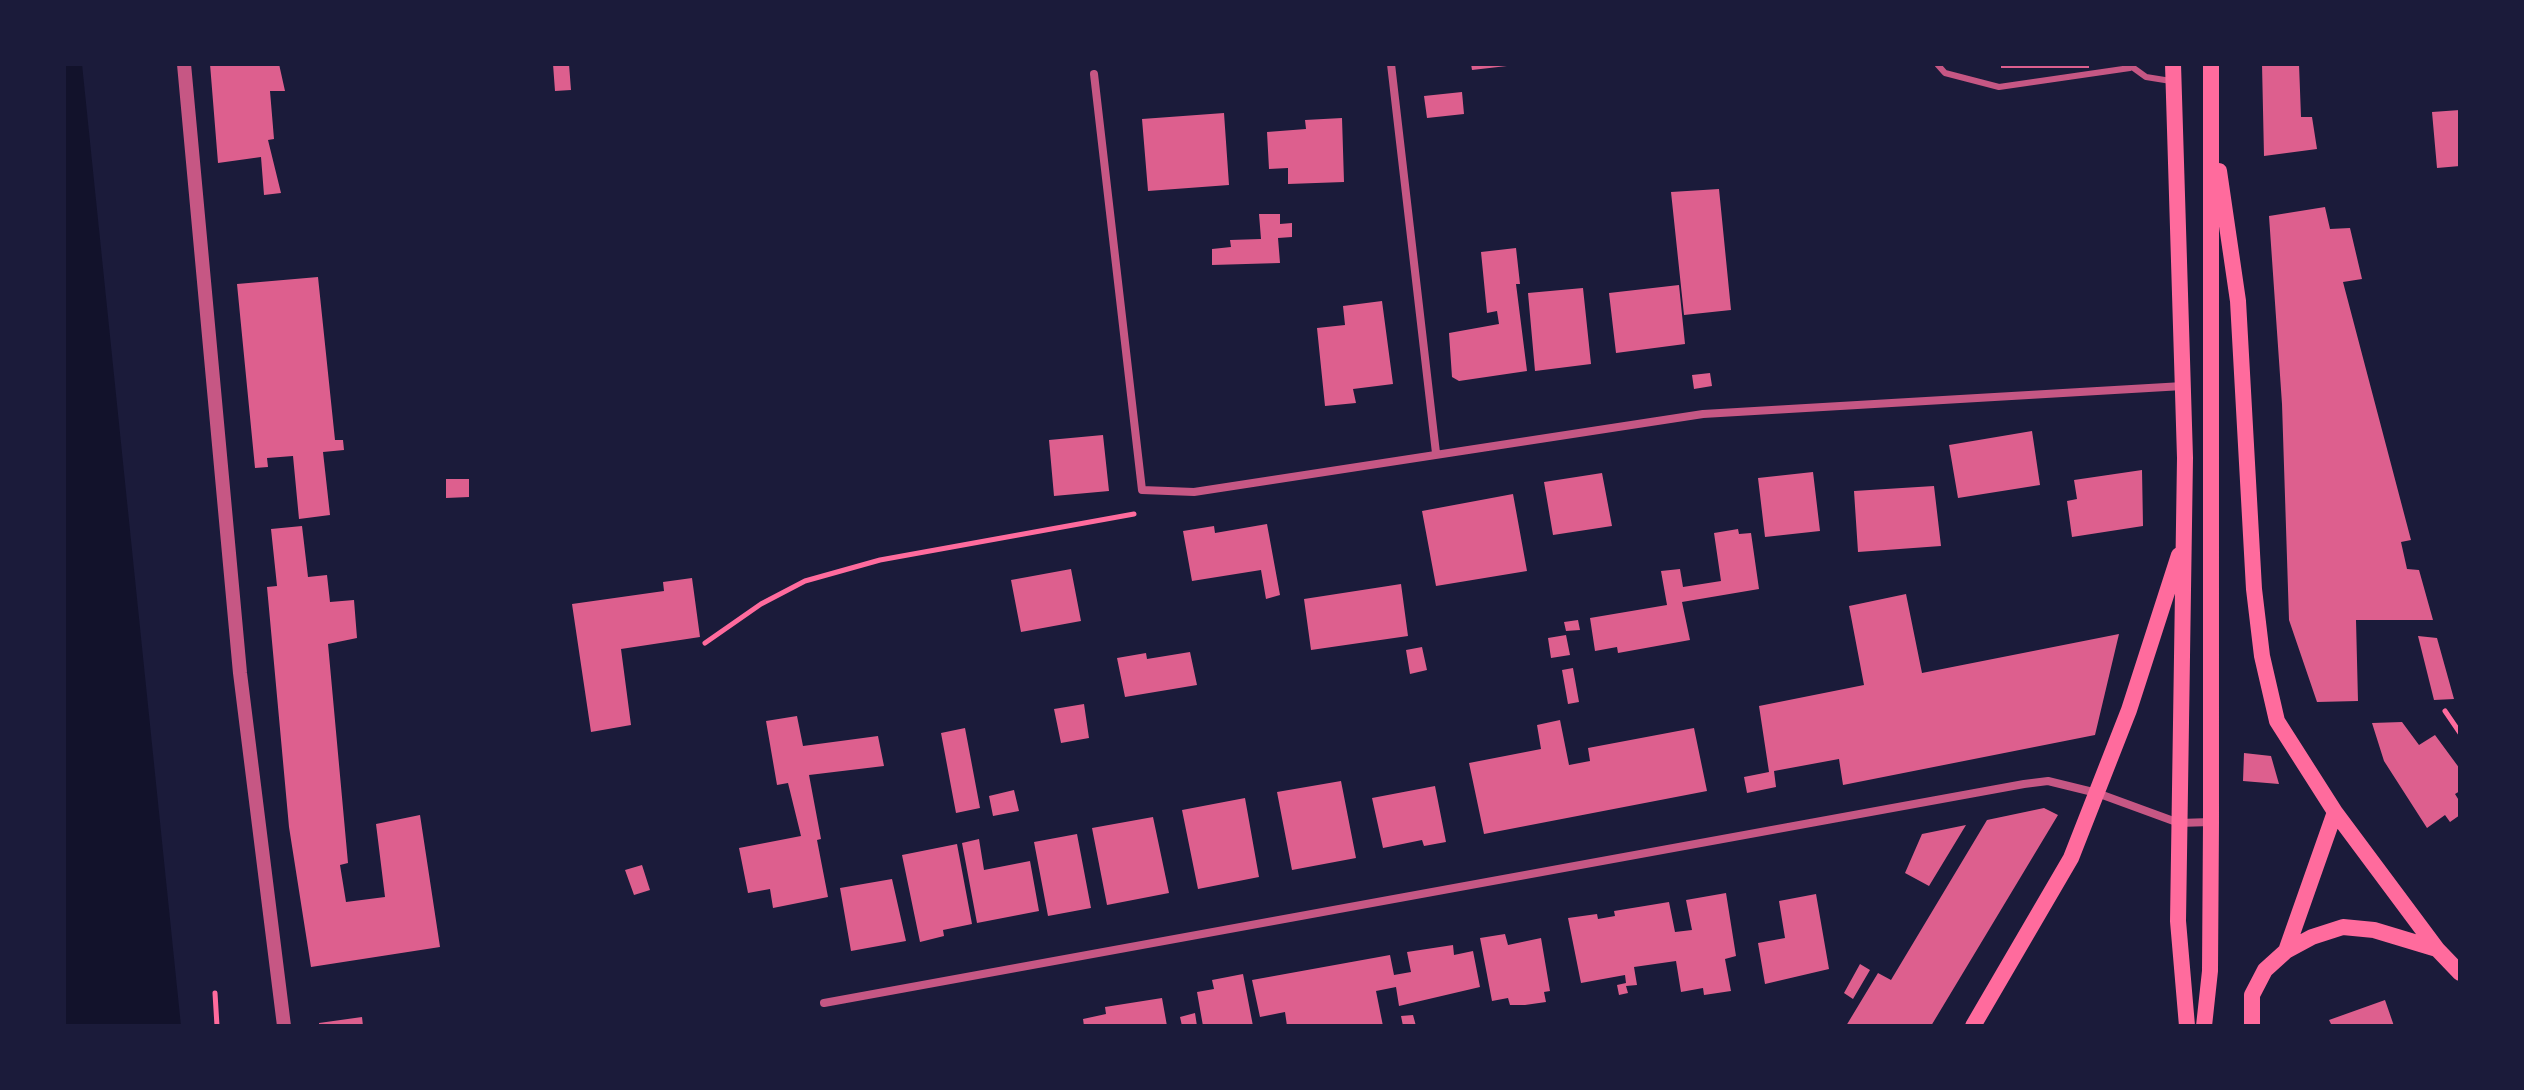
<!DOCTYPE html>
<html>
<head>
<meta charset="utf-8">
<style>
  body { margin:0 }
  #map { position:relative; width:2524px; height:1090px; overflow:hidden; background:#1b1b3a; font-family:"DejaVu Sans",sans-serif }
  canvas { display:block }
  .frame { position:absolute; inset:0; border:66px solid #1b1b3a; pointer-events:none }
</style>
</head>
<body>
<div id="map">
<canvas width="2524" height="1090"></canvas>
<div class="frame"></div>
</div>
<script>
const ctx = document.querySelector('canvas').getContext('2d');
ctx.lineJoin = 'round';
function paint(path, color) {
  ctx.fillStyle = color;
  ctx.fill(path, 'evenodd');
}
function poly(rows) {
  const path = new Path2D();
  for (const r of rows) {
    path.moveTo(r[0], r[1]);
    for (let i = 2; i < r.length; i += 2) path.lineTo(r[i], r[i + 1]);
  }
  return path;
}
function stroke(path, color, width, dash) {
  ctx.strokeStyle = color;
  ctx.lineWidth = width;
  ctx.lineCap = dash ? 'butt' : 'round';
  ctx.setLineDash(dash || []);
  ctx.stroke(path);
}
paint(poly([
  [64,64,82,64,181,1026,64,1026]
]), '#12122b');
paint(poly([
  [210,64,279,64,285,91,270,91,274,139,268,140,281,193,264,195,261,157,218,163],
  [553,64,569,64,571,90,555,91],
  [1471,64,1507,64,1507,66,1472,70],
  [2001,64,2089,64,2089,68,2001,68],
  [2262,64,2299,64,2301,117,2312,117,2317,149,2264,156],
  [1462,92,1464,114,1427,118,1424,96],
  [2460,110,2460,166,2437,168,2432,112],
  [1224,113,1229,185,1148,191,1142,119],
  [1342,118,1344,182,1288,184,1288,168,1269,169,1267,132,1306,129,1305,120],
  [1719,189,1731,310,1684,315,1671,192],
  [2325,207,2330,229,2350,228,2362,279,2343,282,2411,540,2401,542,2407,569,2419,570,2433,620,2356,620,2358,701,2317,702,2289,620,2282,404,2269,216],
  [1259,214,1280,214,1280,224,1292,223,1292,237,1278,238,1280,263,1212,265,1212,249,1231,247,1230,240,1261,239],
  [1516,248,1520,284,1516,284,1527,371,1459,381,1452,377,1449,333,1499,324,1497,311,1487,313,1481,252],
  [318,277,335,440,343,440,344,450,323,452,330,515,299,519,293,456,267,458,268,467,255,468,237,284],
  [1679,285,1685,344,1616,353,1609,293],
  [1583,288,1591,364,1535,371,1528,293],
  [1382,301,1393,384,1353,389,1356,403,1325,406,1317,328,1345,325,1343,306],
  [1710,373,1712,386,1694,389,1692,375],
  [2032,431,2040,485,1958,498,1949,445],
  [1103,435,1109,491,1054,496,1049,440],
  [2142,470,2143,526,2072,537,2067,501,2077,499,2074,480],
  [1813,472,1820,531,1765,537,1758,478],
  [1602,473,1612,526,1553,535,1544,482],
  [446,479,469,479,469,497,446,498],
  [1934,486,1941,546,1858,552,1854,491],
  [1513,494,1527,571,1436,586,1422,511],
  [1267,524,1280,595,1266,599,1261,570,1192,581,1183,531,1214,526,1215,533],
  [302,526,308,577,327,575,330,602,354,600,357,638,328,644,348,863,340,865,346,902,385,897,376,824,420,815,440,947,311,967,289,827,267,587,277,586,271,529],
  [1738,529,1739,534,1751,533,1759,589,1682,602,1690,640,1618,653,1617,647,1595,651,1590,618,1667,605,1661,571,1680,569,1683,587,1721,581,1714,533],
  [1071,569,1081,621,1021,632,1011,580],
  [692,578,700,637,621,649,631,725,591,732,572,604,664,591,663,582],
  [1401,584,1408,636,1311,650,1304,599],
  [1906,594,1922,673,2119,634,2095,735,1843,785,1839,759,1774,771,1776,787,1747,793,1744,777,1769,772,1759,706,1864,685,1849,606],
  [1578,620,1580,630,1566,631,1564,622],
  [1566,635,1570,655,1551,658,1548,638],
  [2418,636,2437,638,2454,699,2434,700],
  [1422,647,1427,670,1410,674,1406,650],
  [1190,652,1197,685,1125,697,1117,658,1146,653,1147,659],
  [1573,668,1579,702,1568,704,1562,670],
  [1084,704,1089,738,1061,743,1054,709],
  [797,716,803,746,878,736,884,766,809,775,821,839,817,840,828,897,773,908,770,889,748,893,739,848,801,836,788,783,777,785,766,721],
  [1560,720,1569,765,1590,761,1588,748,1694,728,1707,791,1484,834,1469,763,1541,749,1537,725],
  [2402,722,2419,745,2435,735,2460,769,2460,791,2455,794,2460,802,2460,815,2450,822,2445,815,2427,828,2384,761,2372,723],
  [965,728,980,808,956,813,941,733],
  [2244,753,2271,756,2279,784,2243,781],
  [1341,781,1356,858,1292,870,1277,792],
  [1435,786,1446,842,1424,846,1422,840,1383,848,1372,798],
  [1014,790,1019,811,993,816,989,796],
  [1245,798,1259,877,1198,889,1182,810],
  [2044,808,2058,815,1931,1026,1846,1026,1878,973,1891,980,1987,820],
  [1153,817,1169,893,1107,905,1092,828],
  [1966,825,1929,886,1905,873,1922,834],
  [1077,834,1091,908,1048,916,1034,842],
  [979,839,984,870,1030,861,1039,911,977,923,962,843],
  [957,844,972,924,943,930,944,936,920,942,902,855],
  [642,865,650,890,634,895,625,870],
  [892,879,906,941,851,951,840,888],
  [1726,893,1736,956,1725,959,1731,991,1704,995,1703,988,1681,992,1676,961,1634,967,1637,985,1626,986,1628,993,1619,995,1617,985,1626,983,1625,975,1581,983,1568,918,1597,914,1598,919,1615,916,1614,911,1669,902,1675,932,1692,930,1686,900],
  [1816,894,1829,969,1765,984,1758,943,1785,938,1779,901],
  [1505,934,1508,945,1541,938,1550,991,1544,992,1546,1002,1525,1005,1510,1005,1508,998,1492,1001,1480,938],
  [1453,945,1454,955,1473,951,1480,987,1399,1006,1396,987,1376,991,1383,1026,1287,1026,1285,1012,1260,1017,1252,980,1390,955,1394,975,1411,972,1407,952],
  [1860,964,1870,970,1853,999,1844,993],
  [1243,974,1253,1026,1203,1026,1197,992,1214,989,1212,980],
  [1162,998,1167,1026,1084,1026,1083,1019,1106,1014,1105,1007],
  [2385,1000,2394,1026,2332,1026,2329,1020],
  [1195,1013,1197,1026,1182,1026,1180,1017],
  [1413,1015,1416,1026,1403,1026,1401,1016],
  [362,1017,363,1026,319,1026,319,1023]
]), '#dd5f8e');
stroke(poly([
  [705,643,761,604,805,581,880,560,1134,514],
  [2445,711,2460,733],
  [215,993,217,1026]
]), '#ff6b9d', 5);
stroke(poly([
  [1937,64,1945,73,1999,87,2130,68],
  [2128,64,2146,77,2171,81]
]), '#c65784', 6);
stroke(poly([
  [1391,64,1436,453],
  [1094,74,1142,490,1194,492,1703,414,2183,386],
  [824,1003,2024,784,2048,781,2097,793,2179,823,2211,822]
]), '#c65784', 8);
stroke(poly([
  [184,64,240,673,284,1026]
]), '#c65784', 14);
stroke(poly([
  [2173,64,2185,458,2178,921,2187,1026],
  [2219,171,2238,301,2254,589,2262,656,2277,721,2335,812,2437,949,2460,973],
  [2286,951,2335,812],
  [1973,1026,2071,858,2129,710,2179,555],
  [2204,1026,2210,971,2211,822,2211,64],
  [2252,1026,2252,995,2265,970,2286,951,2312,937,2343,927,2374,930,2437,949]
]), '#ff6b9d', 16);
</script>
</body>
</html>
